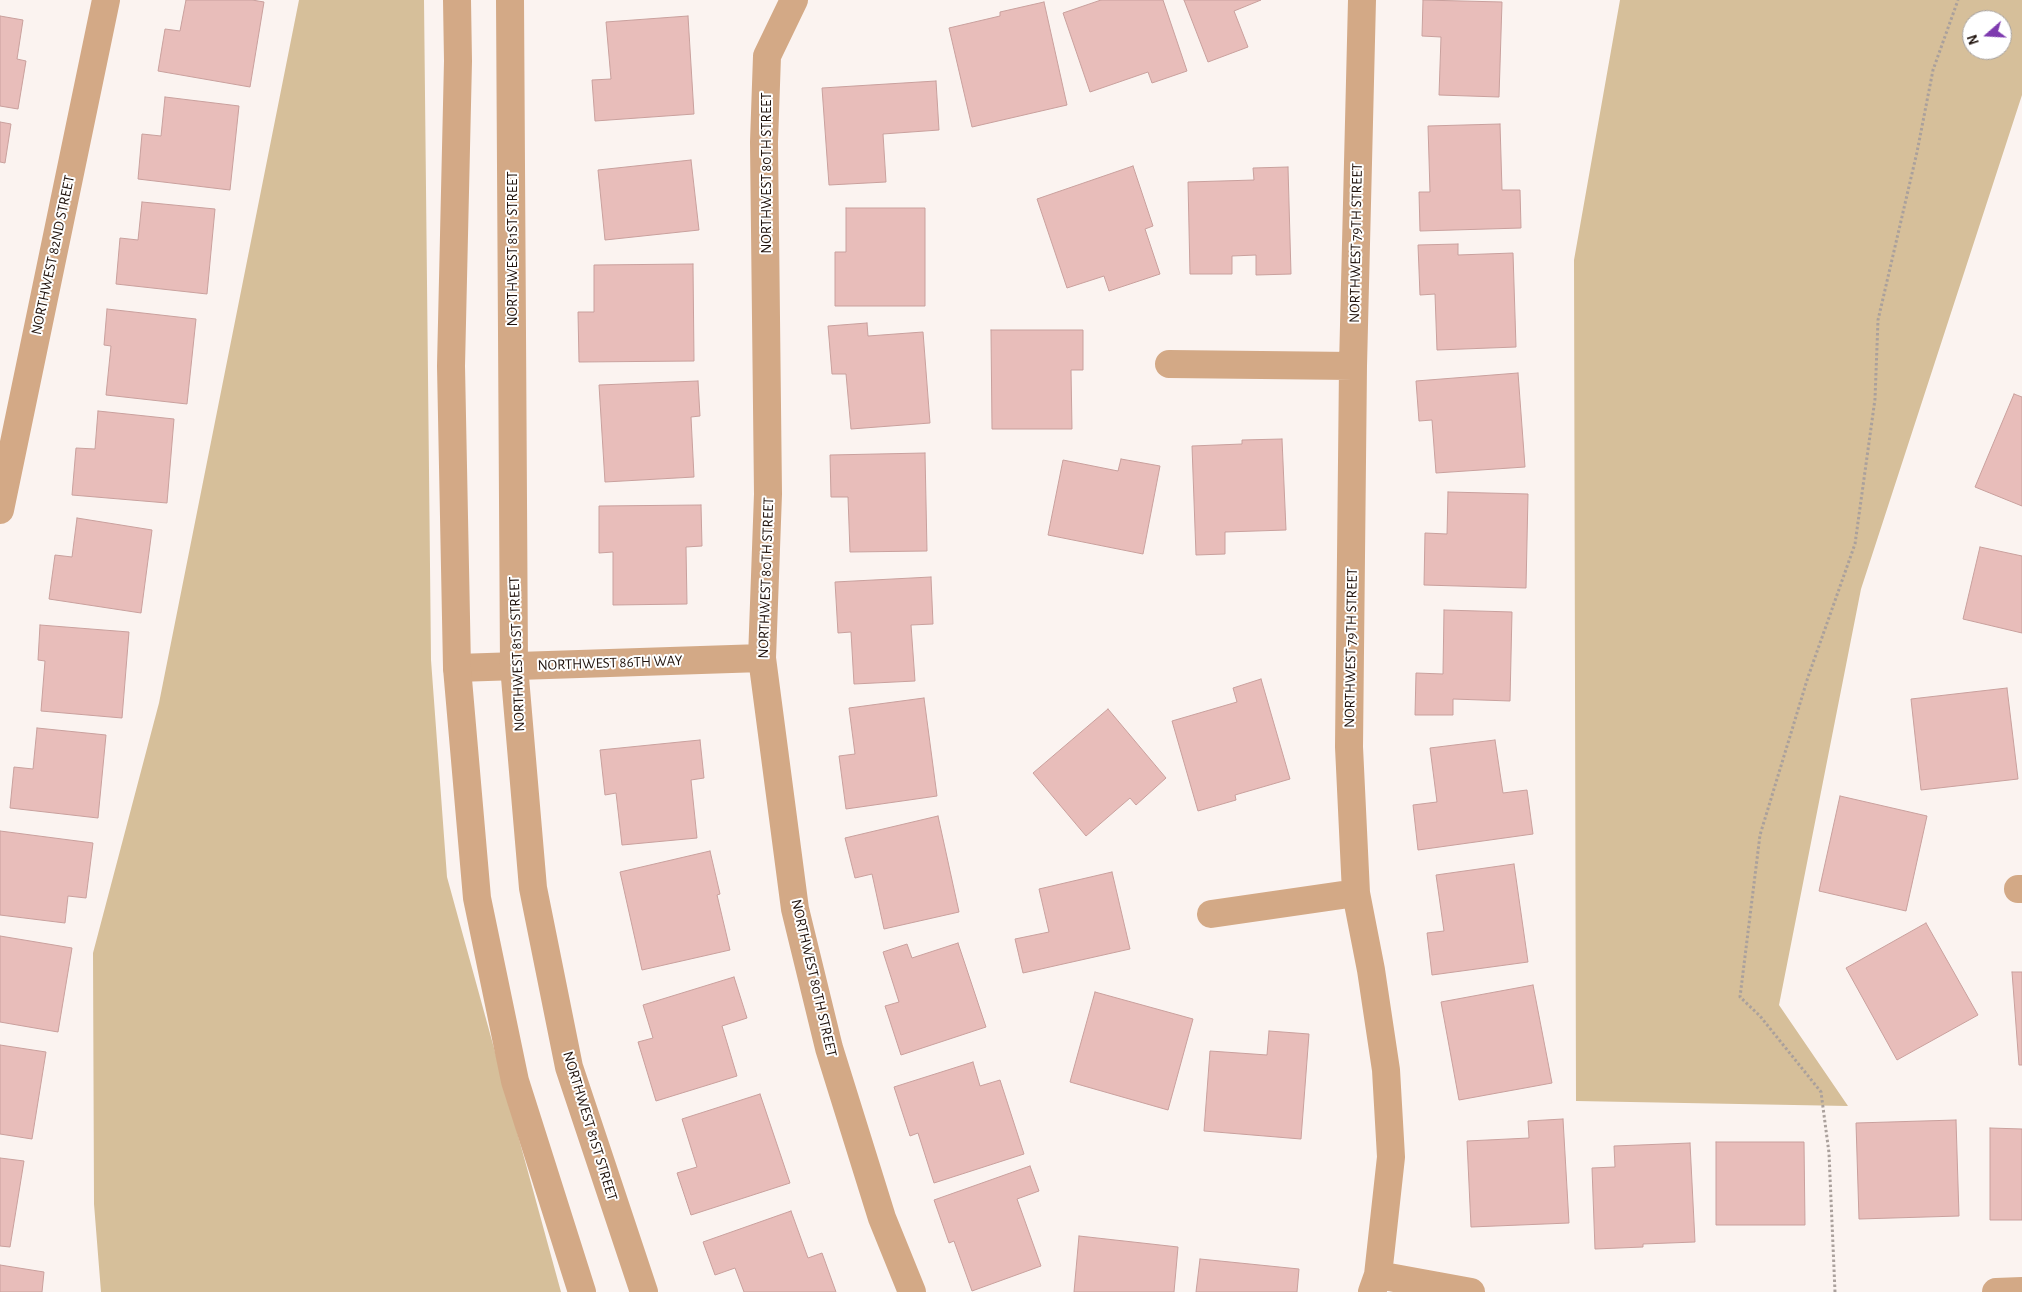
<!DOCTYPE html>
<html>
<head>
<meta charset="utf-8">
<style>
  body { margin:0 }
  #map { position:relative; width:2022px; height:1292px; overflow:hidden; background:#fbf3f0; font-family:"Alegreya Sans",sans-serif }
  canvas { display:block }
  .north { position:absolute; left:1962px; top:10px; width:50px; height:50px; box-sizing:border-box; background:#fff; border:1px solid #a6a19e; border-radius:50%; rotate:251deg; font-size:14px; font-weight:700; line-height:20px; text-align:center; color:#20130d }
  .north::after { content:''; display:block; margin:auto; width:18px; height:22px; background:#7e3baf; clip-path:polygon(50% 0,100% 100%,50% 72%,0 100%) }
</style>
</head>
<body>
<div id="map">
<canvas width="2022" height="1292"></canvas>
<div class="north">N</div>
</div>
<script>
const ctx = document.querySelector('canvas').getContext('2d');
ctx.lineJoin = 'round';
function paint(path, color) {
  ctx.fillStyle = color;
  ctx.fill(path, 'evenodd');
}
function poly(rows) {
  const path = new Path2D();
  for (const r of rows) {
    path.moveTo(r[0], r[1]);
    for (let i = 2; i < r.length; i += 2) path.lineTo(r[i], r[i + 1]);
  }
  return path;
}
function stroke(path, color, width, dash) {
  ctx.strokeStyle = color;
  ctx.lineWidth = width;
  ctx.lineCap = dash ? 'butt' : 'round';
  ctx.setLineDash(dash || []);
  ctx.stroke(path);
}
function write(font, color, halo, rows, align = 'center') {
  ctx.font = font + ' "Alegreya Sans",sans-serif';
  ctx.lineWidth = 4;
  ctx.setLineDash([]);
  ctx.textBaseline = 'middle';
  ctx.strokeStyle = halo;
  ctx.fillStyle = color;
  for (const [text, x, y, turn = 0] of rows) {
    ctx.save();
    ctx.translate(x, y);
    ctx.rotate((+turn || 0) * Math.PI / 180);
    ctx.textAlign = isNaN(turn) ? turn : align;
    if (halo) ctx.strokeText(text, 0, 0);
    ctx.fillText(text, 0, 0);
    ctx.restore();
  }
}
paint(poly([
  [299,0,424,0,431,660,447,877,561,1292,101,1292,94,1204,93,953,159,703],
  [1620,0,2022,0,2022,95,1861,589,1779,1005,1848,1106,1576,1101,1574,260],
  [1972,20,2002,20,2002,50,1972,50]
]), '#d6bf9a');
const building = poly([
  [186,0,252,0,264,2,250,87,158,71,165,29,180,31,186,0],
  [1101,0,1163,0,1187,71,1152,83,1148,72,1090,92,1063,13,1101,0],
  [1184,0,1261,0,1234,11,1248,47,1208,62,1184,0],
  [1423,0,1502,2,1499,97,1439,95,1441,37,1422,36,1423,0],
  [1044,2,1067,105,972,127,949,28,1000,16,1000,12,1044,2],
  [0,16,23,20,17,59,26,61,18,109,0,106,0,16],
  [688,16,694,114,595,121,592,80,611,79,606,22,688,16],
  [936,81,939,130,883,134,886,182,829,185,822,88,936,81],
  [165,97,239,106,230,190,138,179,142,134,161,136,165,97],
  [0,122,11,124,5,163,0,162,0,122],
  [1500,124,1502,190,1520,190,1521,228,1420,231,1419,192,1430,192,1428,126,1500,124],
  [691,160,699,230,605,240,598,170,691,160],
  [1133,166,1153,226,1145,229,1160,274,1109,291,1104,276,1067,288,1037,199,1133,166],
  [1288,167,1291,274,1256,275,1256,255,1232,256,1232,274,1190,274,1188,182,1254,180,1253,168,1288,167],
  [142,202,215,209,207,294,116,284,120,238,138,240,142,202],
  [846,208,925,208,925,306,835,306,835,252,846,252,846,208],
  [1458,244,1458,255,1513,253,1516,347,1437,350,1435,294,1420,295,1418,245,1458,244],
  [693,264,694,361,579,362,578,312,594,312,594,265,693,264],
  [107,309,196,319,187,404,106,395,111,346,104,345,107,309],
  [867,323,868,336,923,332,930,423,851,429,846,374,832,374,828,326,867,323],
  [991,330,1083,330,1083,370,1071,370,1072,429,992,429,991,330],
  [1518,373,1525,467,1436,473,1432,420,1419,421,1416,381,1518,373],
  [698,381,700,416,691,417,694,477,605,482,599,385,698,381],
  [2014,394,2022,397,2022,506,1975,487,2014,394],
  [98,411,174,419,167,503,72,495,76,448,95,449,98,411],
  [1282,439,1286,530,1225,532,1225,554,1196,555,1192,446,1242,444,1242,440,1282,439],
  [925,453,927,551,850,552,848,497,831,497,830,455,925,453],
  [1121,459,1160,466,1143,554,1048,535,1063,460,1118,471,1121,459],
  [1448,492,1528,494,1526,588,1424,585,1425,533,1447,534,1448,492],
  [701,505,702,546,686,547,687,604,613,605,613,552,599,553,599,506,701,505],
  [77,518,152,530,141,613,49,599,55,555,72,557,77,518],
  [1980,547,2022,556,2022,633,1963,619,1980,547],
  [931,577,933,624,911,625,915,681,854,684,851,632,838,633,835,582,931,577],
  [1444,610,1512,612,1510,701,1453,699,1453,715,1415,715,1416,673,1443,674,1444,610],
  [40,625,129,632,122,718,41,711,45,661,38,660,40,625],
  [1261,679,1290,779,1235,795,1236,800,1198,811,1172,721,1237,702,1233,688,1261,679],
  [2007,688,2018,779,1921,790,1911,699,2007,688],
  [924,698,937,796,846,809,839,756,855,754,849,708,924,698],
  [1108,709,1166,778,1136,805,1130,798,1086,836,1033,773,1108,709],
  [37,728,106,735,98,818,10,808,14,767,33,769,37,728],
  [700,740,704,778,691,780,697,838,622,845,616,793,605,795,600,750,700,740],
  [1495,740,1503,793,1527,790,1533,834,1418,850,1413,805,1437,802,1430,748,1495,740],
  [1840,796,1927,816,1906,911,1819,891,1840,796],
  [938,816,959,912,884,929,872,874,855,878,845,838,938,816],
  [0,831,93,843,86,898,68,896,65,923,0,915,0,831],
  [710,851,720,894,717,895,730,950,642,970,620,872,710,851],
  [1514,864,1528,962,1432,975,1427,933,1444,931,1436,875,1514,864],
  [1112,872,1130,949,1023,973,1015,939,1049,932,1039,889,1112,872],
  [1926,923,1978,1015,1897,1060,1846,968,1926,923],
  [0,936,72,948,58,1032,0,1022,0,936],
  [958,943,986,1027,901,1055,885,1006,899,1002,883,952,907,944,912,958,958,943],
  [2012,972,2022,972,2022,1065,2019,1065,2012,972],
  [734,977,747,1018,722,1026,737,1076,656,1101,638,1042,653,1038,643,1005,734,977],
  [1533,985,1552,1083,1459,1100,1441,1002,1533,985],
  [1095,992,1193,1019,1168,1110,1070,1082,1095,992],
  [1269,1031,1309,1034,1301,1139,1204,1131,1210,1051,1267,1055,1269,1031],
  [0,1045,46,1052,32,1139,0,1134,0,1045],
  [973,1062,980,1086,1000,1080,1024,1154,934,1183,918,1133,910,1136,894,1087,973,1062],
  [760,1094,790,1183,691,1215,677,1173,697,1167,682,1119,760,1094],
  [1563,1119,1569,1223,1471,1227,1467,1141,1529,1138,1528,1121,1563,1119],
  [1956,1120,1959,1216,1859,1219,1856,1123,1956,1120],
  [1990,1128,2022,1129,2022,1220,1990,1220,1990,1128],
  [1716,1142,1804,1142,1805,1225,1716,1225,1716,1142],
  [1690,1143,1695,1242,1643,1244,1643,1247,1595,1249,1592,1168,1615,1167,1614,1146,1690,1143],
  [0,1158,24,1161,10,1247,0,1246,0,1158],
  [1030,1166,1039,1191,1017,1199,1041,1266,972,1291,954,1241,949,1243,934,1200,1030,1166],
  [791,1211,808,1258,822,1253,836,1292,744,1292,735,1268,715,1275,703,1242,791,1211],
  [1079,1236,1178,1247,1174,1292,1074,1292,1079,1236],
  [1200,1259,1299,1269,1297,1292,1196,1292,1200,1259],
  [0,1265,44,1272,42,1292,0,1292,0,1265]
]);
paint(building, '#e8bdba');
stroke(building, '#c9a09d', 1);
stroke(poly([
  [1835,1292,1829,1153,1821,1092,1760,1016,1740,997,1760,835,1808,677,1855,544,1875,399,1878,320,1917,152,1933,70,1958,0]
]), '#aaa09c', 3, [2.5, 2.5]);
stroke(poly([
  [794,0,767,56,764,142,768,494,762,658,795,909,829,1048,882,1218,912,1292],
  [1362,0,1353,366,1349,747,1356,893,1371,970,1386,1070,1391,1157,1378,1275,1372,1292],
  [1169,364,1353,366],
  [0,510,106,0],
  [457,668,762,658],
  [2018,889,2022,889],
  [1211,914,1356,893],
  [1378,1275,1471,1292],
  [1996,1292,2022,1291]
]), '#d3a986', 28);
stroke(poly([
  [457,0,458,61,451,366,457,668,477,898,515,1081,582,1292],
  [510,0,514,666,533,888,569,1067,644,1292]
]), '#d3a986', 28);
write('15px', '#20130d', '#fff', [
  ["NORTHWEST 80TH STREET",766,173,-90],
  ["NORTHWEST 79TH STREET",1356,243,-89],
  ["NORTHWEST 81ST STREET",512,249,-90],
  ["NORTHWEST 82ND STREET",53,255,-78],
  ["NORTHWEST 80TH STREET",766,578,-88],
  ["NORTHWEST 79TH STREET",1351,648,-89],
  ["NORTHWEST 81ST STREET",517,654,-92],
  ["NORTHWEST 86TH WAY",610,663,-2],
  ["NORTHWEST 80TH STREET",814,978,77],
  ["NORTHWEST 81ST STREET",590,1126,73]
]);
</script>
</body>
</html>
